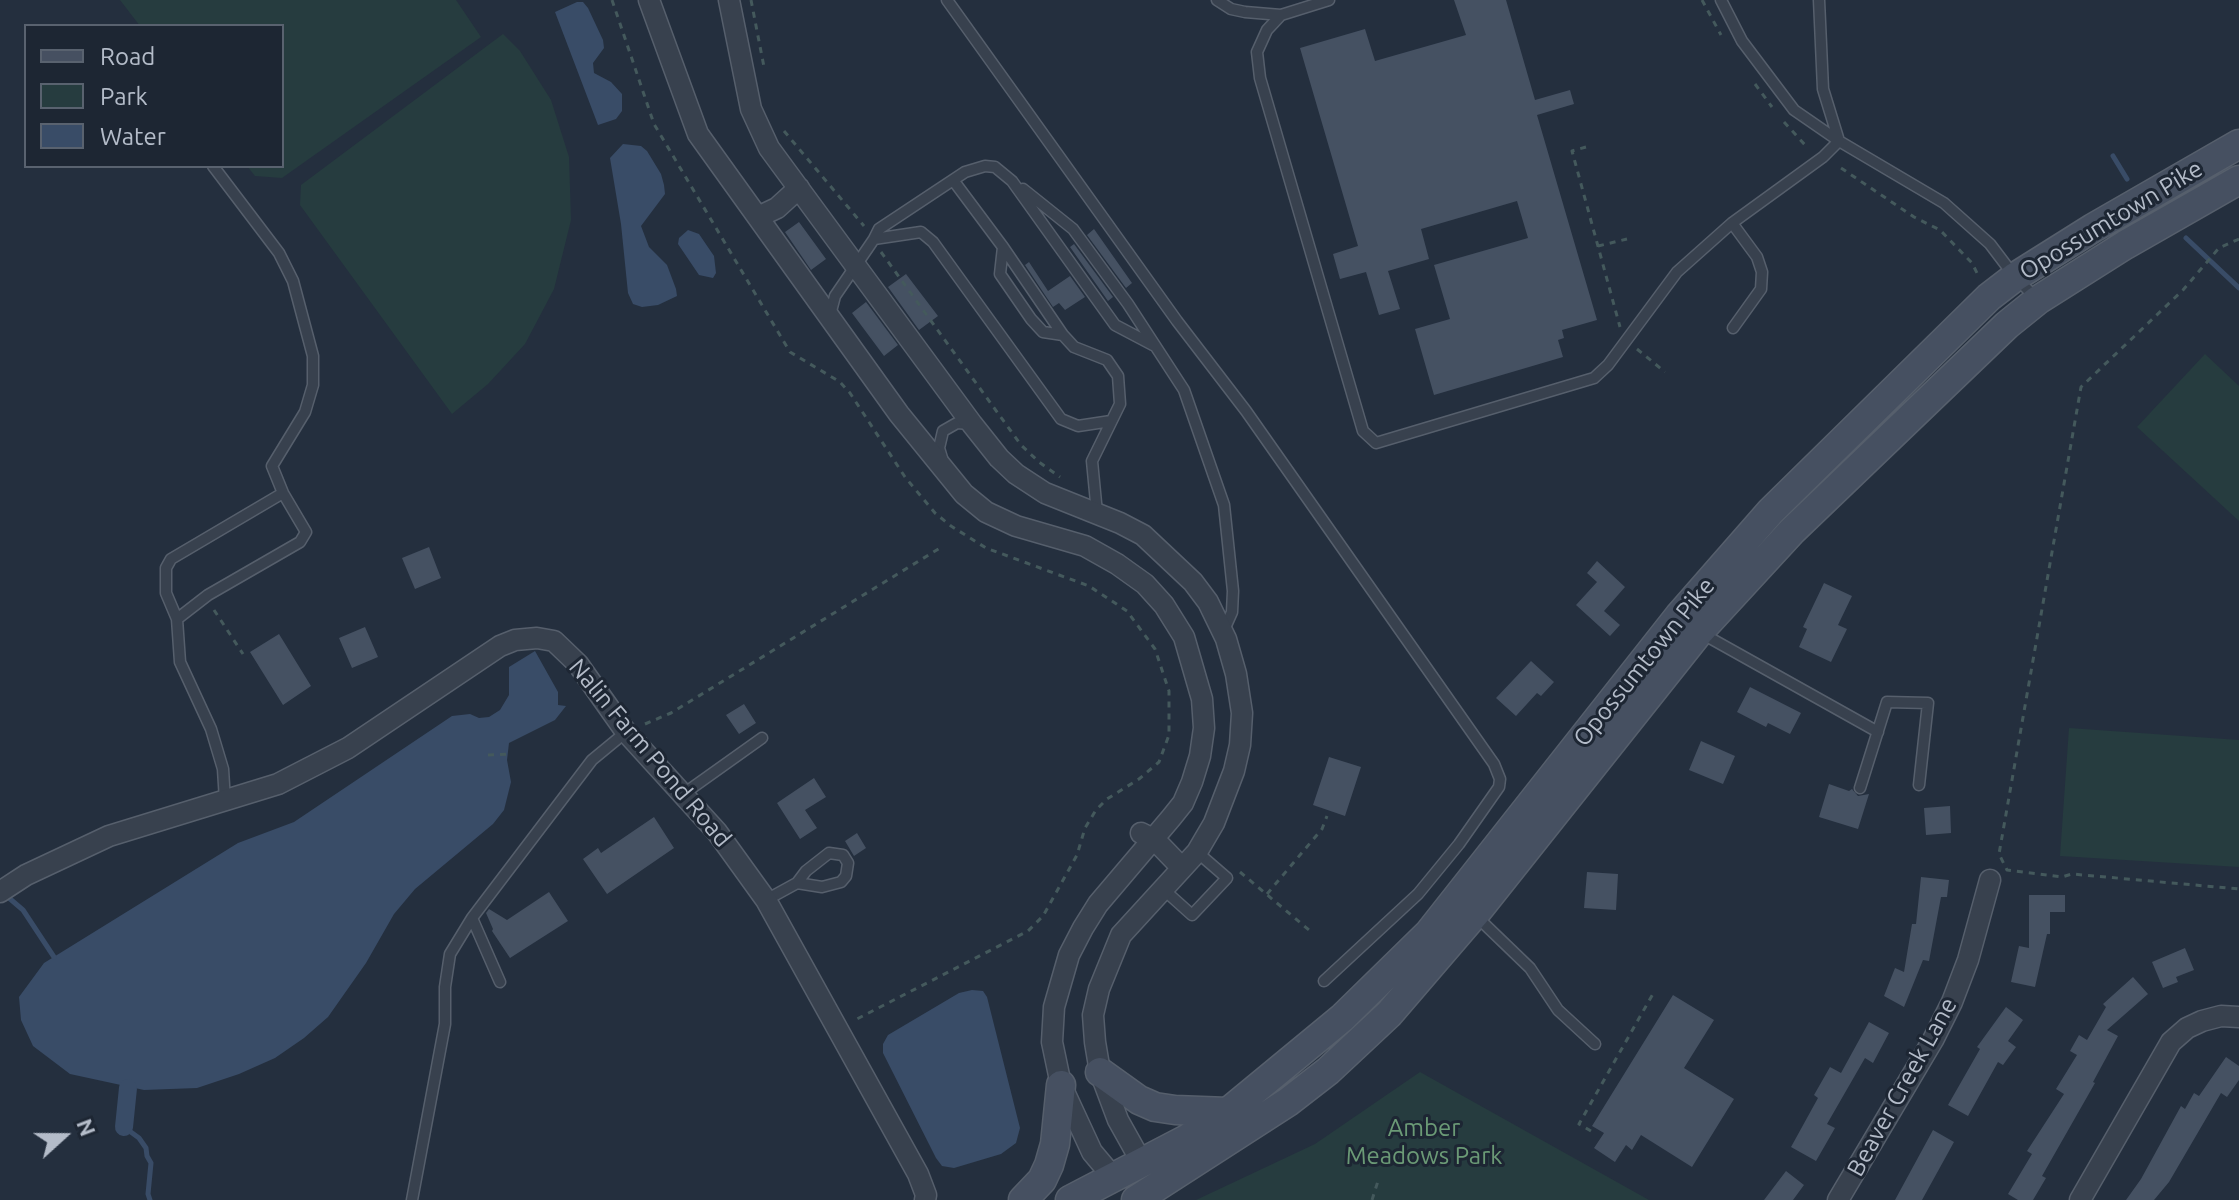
<!DOCTYPE html>
<html>
<head>
<meta charset="utf-8">
<style>
  body { margin:0 }
  #map { position:relative; width:2239px; height:1200px; overflow:hidden; background:#242f3e; font-family:Ubuntu,sans-serif }
  canvas { display:block }
  .legend { position:absolute; left:24px; top:24px; width:260px; height:144px; box-sizing:border-box; background:#1d2633; border:2px solid #59626f; margin:0; padding:10px 14px; list-style:none; font-size:24px; color:#b4bcc9 }
  .legend li { display:flex; align-items:center; gap:16px; height:40px }
  .legend b { width:40px; border:2px solid #59626f }
  .north { position:absolute; left:24px; top:1096px; width:80px; height:80px; -webkit-text-stroke:6px #1d2633; paint-order:stroke; rotate:69deg; font-size:22px; font-weight:700; line-height:32px; text-align:center; color:#b4bcc9 }
  .north::after { content:''; display:block; margin:auto; width:28px; height:36px; background:#b4bcc9; clip-path:polygon(50% 0,100% 100%,50% 72%,0 100%) }
</style>
</head>
<body>
<div id="map">
<canvas width="2239" height="1200"></canvas>
<ul class="legend">
<li><b style="height:10px;background:#465061"></b>Road</li>
<li><b style="height:22px;background:#263c3f"></b>Park</li>
<li><b style="height:22px;background:#394c67"></b>Water</li>
</ul>
<div class="north">N</div>
</div>
<script>
const ctx = document.querySelector('canvas').getContext('2d');
ctx.lineJoin = 'round';
function paint(path, color) {
  ctx.fillStyle = color;
  ctx.fill(path, 'evenodd');
}
function poly(rows) {
  const path = new Path2D();
  for (const r of rows) {
    path.moveTo(r[0], r[1]);
    for (let i = 2; i < r.length; i += 2) path.lineTo(r[i], r[i + 1]);
  }
  return path;
}
function stroke(path, color, width, dash) {
  ctx.strokeStyle = color;
  ctx.lineWidth = width;
  ctx.lineCap = dash ? 'butt' : 'round';
  ctx.setLineDash(dash || []);
  ctx.stroke(path);
}
function write(font, color, halo, rows, align = 'center') {
  ctx.font = font + ' Ubuntu,sans-serif';
  ctx.lineWidth = 6;
  ctx.setLineDash([]);
  ctx.textBaseline = 'middle';
  ctx.strokeStyle = halo;
  ctx.fillStyle = color;
  for (const [text, x, y, turn = 0] of rows) {
    ctx.save();
    ctx.translate(x, y);
    ctx.rotate((+turn || 0) * Math.PI / 180);
    ctx.textAlign = isNaN(turn) ? turn : align;
    if (halo) ctx.strokeText(text, 0, 0);
    ctx.fillText(text, 0, 0);
    ctx.restore();
  }
}
paint(poly([
  [120,0,456,0,481,37,282,178,255,176,247,166,282,166,282,26,140,26],
  [503,34,520,51,551,100,569,157,571,220,554,289,525,344,488,384,452,414,300,205,301,185],
  [2205,354,2239,386,2239,521,2137,427],
  [2069,728,2239,740,2239,867,2060,856],
  [1420,1072,1649,1200,1196,1200,1315,1144]
]), '#263c3f');
paint(poly([
  [577,2,583,2,588,8,603,40,604,48,593,63,594,73,611,82,622,94,622,111,616,119,598,125,555,12],
  [623,144,641,146,647,151,661,174,664,185,665,194,641,226,649,247,667,265,676,289,677,296,658,305,642,307,633,304,628,293,621,224,610,158],
  [688,230,699,234,714,256,716,273,713,278,699,275,678,244,679,238],
  [535,651,558,692,558,705,566,706,555,720,509,743,507,760,511,782,504,810,493,824,415,889,394,914,366,963,328,1017,304,1038,275,1058,239,1074,197,1088,144,1090,70,1074,33,1046,21,1020,19,997,44,963,238,843,294,822,452,716,470,714,479,718,489,717,500,710,509,695,509,667],
  [972,990,983,991,987,997,1020,1128,1016,1143,1001,1154,954,1168,942,1166,936,1158,883,1053,883,1044,888,1035,959,993]
]), '#394c67');
stroke(poly([
  [2113,156,2127,179],
  [2186,238,2239,288],
  [9,898,23,910,54,957],
  [124,1127,139,1138,146,1148,147,1156,151,1163,148,1194,150,1200]
]), '#394c67', 5);
stroke(poly([
  [124,1127,128,1088]
]), '#394c67', 18);
paint(poly([
  [1454,0,1506,0,1535,100,1570,90,1574,104,1537,115,1597,320,1562,330,1564,338,1558,340,1563,357,1434,395,1415,329,1450,319,1434,265,1528,238,1517,201,1421,229,1429,259,1388,271,1400,309,1379,315,1366,272,1340,279,1333,254,1358,246,1300,48,1365,29,1375,61,1466,35],
  [799,222,826,259,811,270,785,232],
  [1094,229,1132,283,1126,288,1087,235],
  [1074,244,1113,297,1108,301,1070,247],
  [1029,262,1048,291,1070,276,1085,297,1065,310,1059,303,1053,307,1025,265],
  [906,274,938,316,919,330,888,287],
  [866,302,898,345,884,356,852,313],
  [429,547,441,578,415,589,402,558],
  [1597,561,1625,587,1604,611,1620,625,1610,636,1576,605,1597,582,1587,573],
  [1824,583,1852,596,1838,625,1847,629,1831,662,1799,647,1807,629,1803,627],
  [365,627,378,657,352,668,339,638],
  [279,634,311,686,283,705,250,652],
  [1531,661,1554,682,1541,696,1537,693,1516,716,1496,698],
  [1750,687,1801,713,1790,734,1768,723,1766,727,1737,712],
  [744,704,756,723,739,734,726,715],
  [1701,741,1735,756,1723,784,1689,770],
  [1329,757,1361,767,1345,816,1313,805],
  [814,778,826,797,805,810,817,828,800,839,777,803],
  [1829,784,1849,791,1852,789,1858,796,1869,794,1858,829,1819,817],
  [1950,806,1951,833,1926,835,1924,808],
  [654,817,674,848,607,894,583,859,598,848,601,853],
  [857,833,866,848,854,856,845,841],
  [1587,872,1618,874,1616,910,1584,908],
  [1921,877,1949,880,1947,897,1941,897,1929,961,1923,960,1904,1007,1884,996,1895,968,1904,972,1912,924,1916,924],
  [549,892,568,921,510,958,492,931,493,929,486,913,489,909,507,920],
  [2029,895,2065,895,2065,912,2050,912,2050,934,2047,934,2035,987,2011,982,2019,946,2029,948],
  [2185,948,2194,970,2176,977,2178,982,2163,988,2152,962],
  [2133,977,2148,994,2107,1030,2118,1036,2093,1082,2095,1083,2042,1176,2046,1178,2033,1200,2018,1200,2008,1194,2032,1154,2027,1151,2064,1094,2056,1089,2077,1055,2070,1051,2079,1035,2087,1040,2106,1007,2103,1004],
  [1673,995,1714,1020,1684,1068,1734,1099,1692,1167,1641,1135,1632,1150,1626,1145,1615,1162,1594,1148,1604,1133,1592,1126],
  [2006,1007,2023,1020,2008,1041,2016,1047,2003,1065,1998,1062,1968,1116,1948,1105,1980,1049,1977,1047],
  [1869,1022,1889,1033,1873,1063,1865,1058,1827,1124,1835,1128,1816,1161,1791,1147,1818,1098,1814,1095,1830,1067,1841,1073],
  [2226,1057,2239,1066,2239,1080,2227,1097,2221,1093,2169,1182,2154,1200,2126,1200,2141,1179,2181,1106,2185,1109,2194,1093,2199,1096],
  [1933,1130,1954,1142,1922,1200,1895,1200],
  [1786,1171,1804,1185,1793,1200,1764,1200]
]), '#455162');
const lane = poly([
  [947,0,1177,321,1246,411,1494,764,1500,779,1499,787,1459,844,1418,894,1324,981],
  [1217,0,1231,9,1245,12,1281,15,1329,0],
  [1721,0,1742,41,1794,110,1839,141,1944,203,1990,244,2015,277,2037,299],
  [1819,0,1823,89,1839,141],
  [1281,15,1267,30,1257,52,1260,78,1363,431,1376,443,1594,378,1608,365,1677,272,1732,223,1823,157,1839,141],
  [213,166,279,253,293,281,313,356,313,385,305,412,272,466,283,493,306,532,300,542,208,595,177,619,180,662,211,729,223,769,225,801],
  [953,180,1003,247,1000,274,1031,319,1043,332,1063,335,1074,347,1107,360,1118,376,1120,404,1092,461,1097,513],
  [1023,189,1073,229,1128,304,1184,390,1224,505,1233,591,1232,612,1224,630],
  [1732,223,1757,257,1762,272,1761,289,1733,328],
  [1003,247,1063,335],
  [830,315,835,296,874,239],
  [1111,421,1078,426,1061,419,933,242,921,232,874,239,879,229,965,172,985,166,995,167,1012,181,1115,325,1153,345],
  [942,458,939,448,943,431,957,423,970,424],
  [177,619,166,593,166,568,171,559,283,493],
  [1701,633,1878,732],
  [1860,788,1887,702,1928,703,1919,785],
  [682,795,762,738],
  [1163,889,1192,915,1227,878,1197,852],
  [766,900,797,883,822,887,841,882,846,876,848,863,843,855,829,853,806,871,797,883],
  [1476,916,1530,968,1558,1010,1595,1044],
  [472,918,500,982],
  [412,1200,445,1024,445,987,450,954,472,918,592,760,626,732]
]);
const street = poly([
  [649,0,698,134,899,414,964,494,986,512,1016,526,1085,546,1117,564,1145,584,1164,605,1184,637,1202,699,1204,728,1200,756,1192,782,1183,803,1171,818,1098,904,1083,928,1069,955,1054,1007,1052,1042,1061,1085,1092,1152,1113,1177],
  [729,0,751,109,769,148,972,424,999,458,1016,474,1045,493,1120,523,1143,535,1193,582,1208,602,1226,639,1236,674,1242,713,1240,745,1234,771,1214,823,1197,852,1121,935,1099,989,1093,1015,1095,1042,1100,1072,1118,1120,1142,1163],
  [758,217,777,208,799,188],
  [1141,833,1155,840,1182,868],
  [0,892,26,875,109,836,278,784,348,748,500,646,515,640,537,638,554,641,578,664,626,732,717,832,766,900,918,1174,926,1195,925,1200],
  [1838,1200,1933,1040,1952,1002,1968,960,1990,880],
  [2080,1200,2171,1042,2187,1028,2202,1021,2221,1016,2239,1017]
]);
const secondary = poly([
  [1100,1072,1139,1100,1155,1107,1175,1110,1228,1112],
  [1023,1200,1042,1180,1049,1165,1055,1144,1061,1085],
  [1070,1200,1187,1139,1228,1112,1342,1018,1429,933,1679,616,1771,511,1989,297,2015,277,2093,228,2239,144],
  [1136,1200,1288,1102,1328,1071,1389,1014,1474,915,1699,632,1792,531,2007,325,2038,300,2125,245,2239,180]
]);
stroke(lane, '#565f6c', 13);
stroke(street, '#565f6c', 23);
stroke(secondary, '#565f6c', 31);
stroke(poly([
  [612,0,654,124,790,352,840,382,850,393,905,477,935,513,951,526,986,548,1089,586,1127,611,1155,649,1169,691,1169,735,1159,762,1139,779,1107,799,1096,810,1085,828,1077,855,1043,916,1028,931,853,1021],
  [751,0,764,67],
  [1702,0,1721,35],
  [1755,84,1772,107],
  [1784,122,1806,146],
  [784,131,864,226],
  [1586,147,1572,151,1620,327],
  [1841,168,1914,217,1940,230,1972,263,1977,273],
  [2239,239,2219,248,2183,290,2081,387,1999,854,2007,870,2062,877,2072,874,2239,889],
  [1598,246,1627,239],
  [881,252,1021,445,1039,462,1060,477],
  [1637,349,1665,372],
  [214,610,243,654],
  [645,724,671,713,940,548],
  [488,755,510,754],
  [1240,872,1309,930],
  [1267,894,1322,829,1327,816],
  [1591,1131,1579,1124,1654,992],
  [1372,1200,1378,1181]
]), '#44595c', 3, [6, 6]);
stroke(lane, '#38414e', 10);
stroke(street, '#38414e', 20);
stroke(secondary, '#465061', 28);
write('24px', '#b4bcc9', '#1d2633', [
  ["Opossumtown Pike",2111,220,-31],
  ["Opossumtown Pike",1644,662,-51],
  ["Nalin Farm Pond Road",650,753,50],
  ["Beaver Creek Lane",1902,1087,-61]
]);
write('24px', '#6b9a76', '#1d2633', [
  ["Amber",1424,1128],
  ["Meadows Park",1424,1156]
]);
</script>
</body>
</html>
